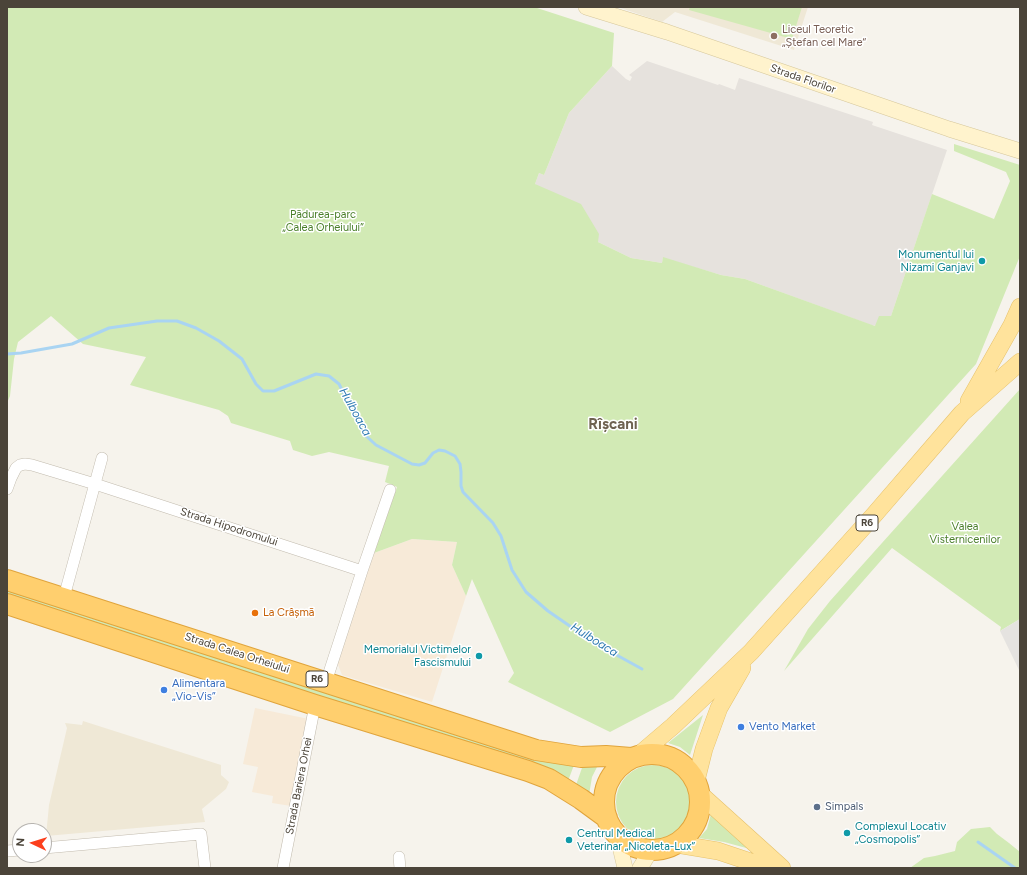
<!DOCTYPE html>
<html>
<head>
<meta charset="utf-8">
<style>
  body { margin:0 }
  #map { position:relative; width:1027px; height:875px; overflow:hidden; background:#f6f3ec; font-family:Figtree,sans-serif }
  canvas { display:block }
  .frame { position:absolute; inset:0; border:8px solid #4b4439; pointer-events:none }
  .north { position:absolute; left:12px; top:823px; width:40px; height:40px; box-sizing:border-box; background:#fff; border:1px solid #b7b4b0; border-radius:50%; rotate:274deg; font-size:11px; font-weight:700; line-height:16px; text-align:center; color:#4b4439 }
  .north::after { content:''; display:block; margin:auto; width:14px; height:18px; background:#fc3f1d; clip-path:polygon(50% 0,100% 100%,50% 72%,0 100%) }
</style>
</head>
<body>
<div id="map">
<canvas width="1027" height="875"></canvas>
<div class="frame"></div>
<div class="north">N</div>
</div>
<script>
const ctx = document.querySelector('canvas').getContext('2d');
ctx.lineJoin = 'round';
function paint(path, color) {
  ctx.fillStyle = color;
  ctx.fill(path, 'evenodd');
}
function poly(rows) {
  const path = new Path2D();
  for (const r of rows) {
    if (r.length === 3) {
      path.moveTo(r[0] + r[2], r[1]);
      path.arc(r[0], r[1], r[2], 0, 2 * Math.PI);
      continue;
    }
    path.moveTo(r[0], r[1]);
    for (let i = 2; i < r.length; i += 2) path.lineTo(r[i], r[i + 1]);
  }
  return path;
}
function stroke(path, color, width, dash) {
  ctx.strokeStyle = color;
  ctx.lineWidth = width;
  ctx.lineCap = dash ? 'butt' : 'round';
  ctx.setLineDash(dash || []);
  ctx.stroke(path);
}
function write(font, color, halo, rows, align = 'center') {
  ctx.font = font + ' Figtree,sans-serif';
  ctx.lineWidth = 3;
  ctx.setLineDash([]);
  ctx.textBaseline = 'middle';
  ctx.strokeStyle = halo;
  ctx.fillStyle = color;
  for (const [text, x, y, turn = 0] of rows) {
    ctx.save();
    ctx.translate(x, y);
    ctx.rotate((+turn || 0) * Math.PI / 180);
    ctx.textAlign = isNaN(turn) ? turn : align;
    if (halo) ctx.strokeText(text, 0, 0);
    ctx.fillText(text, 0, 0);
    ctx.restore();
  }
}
paint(poly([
  [412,539,457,542,452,565,466,596,432,702,342,675,337,662,374,553],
  [255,708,309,719,291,806,272,803,273,796,252,792,258,767,243,764]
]), '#f7ead8');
paint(poly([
  [647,61,718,85,719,84,735,90,739,78,873,122,872,125,947,150,891,316,876,326,871,325,745,279,721,275,663,258,662,263,631,258,598,242,535,184,539,173,544,175,569,113,612,66,626,79,630,81,632,77,629,75]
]), '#e6e2dd');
paint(poly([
  [618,7,808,7,794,50,675,12,662,22],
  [83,721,221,765,221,775,229,782,226,789,202,809,205,822,46,836,49,805,67,728,65,723,82,725]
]), '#efe8d6');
paint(poly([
  [7,7,534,7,614,33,612,66,569,113,544,175,539,173,535,184,581,204,599,234,598,242,631,258,662,263,663,257,721,275,745,279,875,326,879,316,891,316,932,194,994,219,1010,181,1006,172,954,151,954,144,1020,165,1020,256,976,364,673,699,610,732,508,682,514,673,472,579,466,596,452,565,457,542,412,539,374,553,397,487,385,482,389,466,329,452,312,456,293,450,290,441,231,423,228,416,219,410,130,385,146,357,83,344,51,316,18,342,14,359,10,396,7,403],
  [690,7,802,7,792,39,689,10],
  [1020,389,1020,619,1000,631,1001,627,892,548,784,671,808,629,830,601],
  [7,590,574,765,568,781,7,596],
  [703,715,690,755,680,747,668,743],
  [583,765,598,765,592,777,589,795,576,785],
  [653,802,37],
  [711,814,750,849,724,842,699,838,707,829],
  [990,827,997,834,1009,843,1020,852,1020,868,910,868,924,858,935,856,955,851,957,842,971,829]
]), '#d2eab5');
paint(poly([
  [1020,619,1020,672,1000,631]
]), '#e5e3e0');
stroke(poly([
  [7,354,21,353,72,344,109,328,157,321,177,321,196,328,219,341,242,359,256,384,263,391,274,391,316,374,329,376,339,384,365,435,376,445,412,464,419,465,425,463,433,453,439,450,445,451,455,456,460,464,461,472,461,486,463,492,493,523,501,536,512,570,526,592,548,611,593,642,642,669],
  [978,842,1015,868]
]), '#a9d4f2', 3);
const street = poly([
  [7,489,11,478,16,468,20,465,25,464,32,465,95,484,362,571],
  [64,597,102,458],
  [326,682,362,571,390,490],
  [44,848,201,834,205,868],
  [7,851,20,850],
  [399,857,400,868],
  [283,868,315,705]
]);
const secondary = poly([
  [586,7,667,32,949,129,1020,151],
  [617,834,625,868],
  [640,868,651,850]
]);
const primary = poly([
  [969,401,1012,325,1020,307],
  [639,755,673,726,751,652,874,515,962,413,1020,362],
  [696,781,704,749,719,708,742,668],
  [700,794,782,868],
  [676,844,718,851,769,868]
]);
const highway = poly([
  [7,580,536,750,581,757,606,756,631,758],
  [7,604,315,705,528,771,549,779,581,799,607,818],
  [652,802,48]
]);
stroke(street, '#c2bbae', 12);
stroke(secondary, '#d6c79b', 16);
stroke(primary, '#e6c16a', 18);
stroke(highway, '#e0a43c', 22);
stroke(street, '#fff', 11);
stroke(secondary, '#fff3cd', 15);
stroke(primary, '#ffe39c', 17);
stroke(highway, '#ffcf6e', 20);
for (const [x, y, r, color] of [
  [774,36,4,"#8d6e63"],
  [982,261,4,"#0f9aa8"],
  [255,613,4,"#e8710a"],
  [479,656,4,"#0f9aa8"],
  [164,690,4,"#3f7fe0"],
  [741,727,4,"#3f7fe0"],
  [817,807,4,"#5c6f8a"],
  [847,833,4,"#0f9aa8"],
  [569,840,4,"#0f9aa8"]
]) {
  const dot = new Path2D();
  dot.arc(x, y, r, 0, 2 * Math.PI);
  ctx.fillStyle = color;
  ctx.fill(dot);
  stroke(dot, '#fff', 1.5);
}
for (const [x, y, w] of [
  [867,523,22],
  [317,679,22]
]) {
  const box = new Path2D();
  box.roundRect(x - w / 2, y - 8, w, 16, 3);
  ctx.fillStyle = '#fff';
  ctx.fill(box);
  stroke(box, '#4b4439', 1);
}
write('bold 10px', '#4b4439', null, [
  ["R6",867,523],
  ["R6",317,679]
]);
write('11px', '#785e54', '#fff', [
  ["Liceul Teoretic",782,30],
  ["„Ștefan cel Mare“",782,43]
], 'left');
write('11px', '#4b4439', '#fff', [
  ["Strada Florilor",803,79,19],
  ["Strada Hipodromului",229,527,18],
  ["Strada Calea Orheiului",237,653,18],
  ["Strada Bariera Orhei",299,786,-79]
]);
write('11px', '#4a7f2a', '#fff', [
  ["Pădurea-parc",323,215],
  ["„Calea Orheiului”",323,228],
  ["Valea",965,527],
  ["Visternicenilor",965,540]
]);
write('11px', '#0d838f', '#fff', [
  ["Monumentul lui",974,255],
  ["Nizami Ganjavi",974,268],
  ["Memorialul Victimelor",471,650],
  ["Fascismului",471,663],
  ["Complexul Locativ",855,827,"left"],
  ["„Cosmopolis”",855,840,"left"],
  ["Centrul Medical",577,834,"left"],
  ["Veterinar „Nicoleta-Lux”",577,847,"left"]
], 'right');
write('11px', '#c56008', '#fff', [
  ["La Crâșmă",263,613]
], 'left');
write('11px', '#366cbe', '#fff', [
  ["Alimentara",172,684],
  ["„Vio-Vis”",172,697],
  ["Vento Market",749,727]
], 'left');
write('11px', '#4e5e75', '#fff', [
  ["Simpals",825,807]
], 'left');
write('italic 12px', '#2e7ab2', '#fff', [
  ["Hulboaca",355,412,61],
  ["Hulboaca",594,640,32]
]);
write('bold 15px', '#6e6250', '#fff', [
  ["Rîșcani",613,425]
]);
</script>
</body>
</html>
